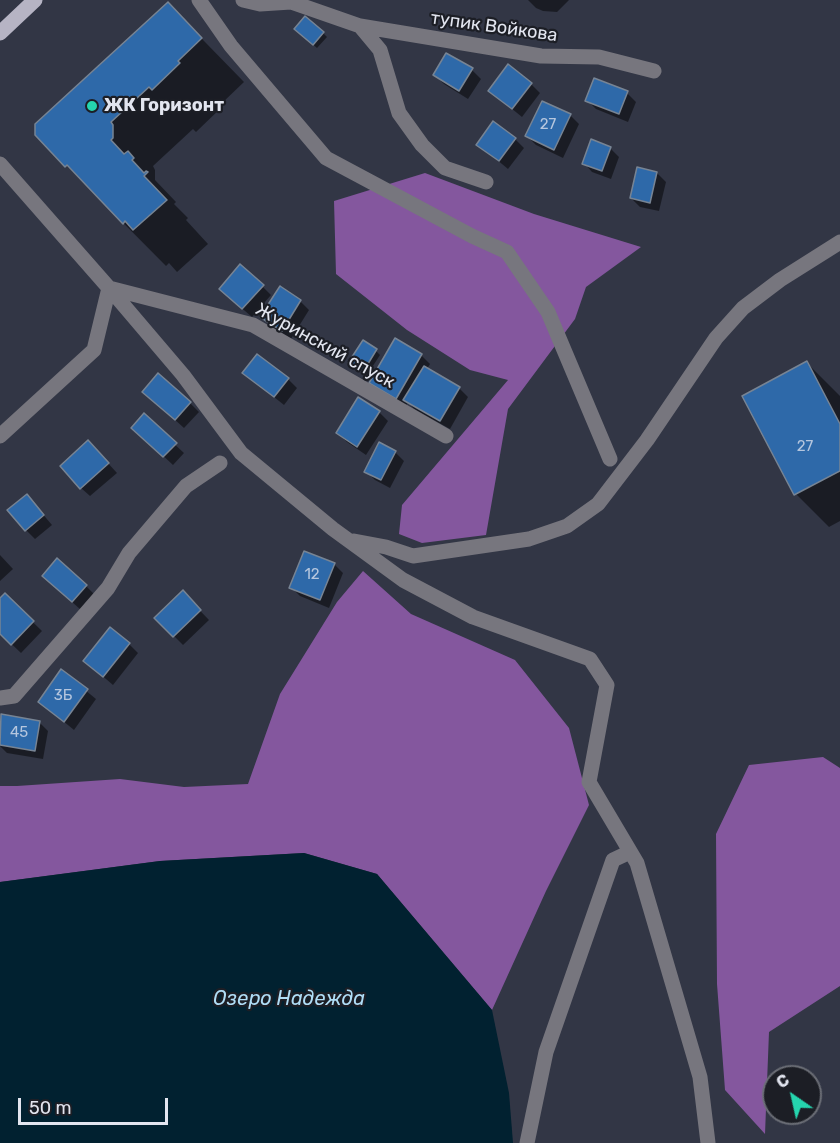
<!DOCTYPE html>
<html>
<head>
<meta charset="utf-8">
<style>
  body { margin:0 }
  #map { position:relative; width:840px; height:1143px; overflow:hidden; background:#323645; font-family:Rubik,sans-serif }
  canvas { display:block }
  .north { position:absolute; left:762px; top:1065px; width:60px; height:60px; box-sizing:border-box; background:#1c1e25; border:2px solid #6b6e76; border-radius:50%; rotate:326deg; font-size:16px; font-weight:700; line-height:24px; text-align:center; color:#e2e5ef }
  .north::after { content:''; display:block; margin:auto; width:21px; height:27px; background:#25d5ae; clip-path:polygon(50% 0,100% 100%,50% 72%,0 100%) }
  .scale { position:absolute; left:18px; top:1098px; width:150px; height:27px; box-sizing:border-box; border:3px solid #e2e5ef; border-top:0; padding-left:8px; font-size:18px; line-height:21px; white-space:nowrap; color:#e2e5ef; -webkit-text-stroke:4px #1c1e25; paint-order:stroke }
</style>
</head>
<body>
<div id="map">
<canvas width="840" height="1143"></canvas>
<div class="north">С</div>
<div class="scale">50 m</div>
</div>
<script>
const ctx = document.querySelector('canvas').getContext('2d');
ctx.lineJoin = 'round';
function paint(path, color) {
  ctx.fillStyle = color;
  ctx.fill(path, 'evenodd');
}
function poly(rows) {
  const path = new Path2D();
  for (const r of rows) {
    path.moveTo(r[0], r[1]);
    for (let i = 2; i < r.length; i += 2) path.lineTo(r[i], r[i + 1]);
  }
  return path;
}
function stroke(path, color, width, dash) {
  ctx.strokeStyle = color;
  ctx.lineWidth = width;
  ctx.lineCap = dash ? 'butt' : 'round';
  ctx.setLineDash(dash || []);
  ctx.stroke(path);
}
function write(font, color, halo, rows, align = 'center') {
  ctx.font = font + ' Rubik,sans-serif';
  ctx.lineWidth = 4.5;
  ctx.setLineDash([]);
  ctx.textBaseline = 'middle';
  ctx.strokeStyle = halo;
  ctx.fillStyle = color;
  for (const [text, x, y, turn = 0] of rows) {
    ctx.save();
    ctx.translate(x, y);
    ctx.rotate((+turn || 0) * Math.PI / 180);
    ctx.textAlign = isNaN(turn) ? turn : align;
    if (halo) ctx.strokeText(text, 0, 0);
    ctx.fillText(text, 0, 0);
    ctx.restore();
  }
}
paint(poly([
  [425,173,534,214,641,247,586,287,575,319,508,409,486,535,422,543,399,534,402,505,508,380,470,370,407,330,336,274,334,201],
  [363,571,411,614,515,660,569,728,589,805,546,891,492,1010,377,874,304,853,160,861,0,882,0,786,17,786,120,779,184,787,248,784,280,694,337,602],
  [823,757,840,768,840,986,769,1032,765,1134,725,1090,717,984,716,834,749,765]
]), '#84579e');
paint(poly([
  [304,853,377,874,492,1010,509,1093,513,1143,0,1143,0,882,160,861]
]), '#012130');
paint(poly([
  [528,0,569,0,557,12,543,11,536,8],
  [168,4,244,82,220,105,222,107,196,132,193,129,153,166,155,170,155,180,176,202,174,204,188,218,186,220,208,244,177,272,169,263,166,266,36,135],
  [300,33,323,33,327,37,317,48],
  [472,70,481,79,468,99,444,84,435,75],
  [531,84,540,93,522,117,490,91],
  [627,93,636,102,628,122,596,109,587,100],
  [570,115,579,124,563,158,536,145,527,136],
  [515,139,524,148,508,169,478,144],
  [610,148,619,157,611,179,592,172,584,163],
  [657,173,666,182,659,211,640,207,631,198],
  [262,286,271,295,252,317,230,298],
  [280,288,300,301,309,310,291,339,271,326,262,317],
  [376,351,380,355,367,375,350,363],
  [421,355,430,364,427,369,459,388,468,397,450,429,414,409,408,402,406,406,380,392],
  [807,363,840,396,840,521,829,527,796,494],
  [244,373,288,379,297,388,284,405],
  [153,400,190,403,199,412,184,428],
  [379,412,388,421,366,455,347,442,338,433],
  [144,416,184,453,173,465,142,436],
  [380,444,395,452,404,461,390,488,375,480,366,471],
  [97,451,117,473,90,496,81,488],
  [35,505,52,525,35,539,26,530],
  [0,555,13,569,0,581],
  [334,564,343,573,329,608,300,596,291,587],
  [53,585,86,586,95,595,81,610],
  [183,593,209,620,183,645,156,618],
  [5,595,42,631,21,653,0,633,0,600],
  [129,644,138,653,113,685,85,661],
  [62,671,96,699,74,730,40,702],
  [2,716,39,722,48,731,43,759,7,753,0,746]
]), '#0007');
const building = poly([
  [168,2,202,38,178,61,180,63,152,90,149,87,111,122,113,125,113,138,111,140,124,154,128,151,134,158,132,160,144,173,146,171,148,172,144,176,167,200,133,230,125,221,123,224,67,165,65,167,35,135,35,124,168,2],
  [305,16,324,32,313,45,294,29,305,16],
  [446,53,473,68,459,91,433,75,446,53],
  [508,64,532,83,512,109,488,91,508,64],
  [594,78,628,91,619,114,585,101,594,78],
  [542,101,571,114,554,150,525,136,542,101],
  [493,121,516,138,499,161,476,145,493,121],
  [591,139,611,147,602,171,582,164,591,139],
  [637,167,657,172,650,203,630,198,637,167],
  [240,264,264,285,242,309,219,289,240,264],
  [280,286,301,300,282,331,260,317,280,286],
  [395,338,422,354,396,399,369,383,395,338],
  [363,340,377,349,363,372,348,363,363,340],
  [257,354,289,378,274,397,242,373,257,354],
  [807,361,840,424,840,471,794,495,742,396,807,361],
  [424,366,460,387,440,421,403,400,424,366],
  [158,373,191,402,175,420,142,392,158,373],
  [358,397,380,411,357,447,336,433,358,397],
  [144,413,177,443,163,457,131,428,144,413],
  [88,440,109,463,80,489,60,466,88,440],
  [379,442,396,451,381,480,364,472,379,442],
  [27,494,44,515,25,531,7,510,27,494],
  [304,551,335,563,320,600,289,588,304,551],
  [57,558,87,585,72,602,42,576,57,558],
  [183,590,201,610,173,637,154,618,183,590],
  [5,593,34,621,11,645,0,634,0,598,5,593],
  [110,627,130,643,103,677,83,661,110,627],
  [61,669,88,689,64,722,38,702,61,669],
  [1,714,40,721,35,751,0,745,1,714]
]);
paint(building, '#2e69a9');
stroke(building, '#778494', 1.5);
stroke(poly([
  [199,0,231,46,326,158,472,236,507,252,548,312,610,459],
  [243,0,260,4,291,2,360,26],
  [0,164,109,288,94,350,0,436],
  [486,182,445,168,422,145,399,113,380,50,360,26,541,56,599,57,654,71],
  [109,288,183,375,241,453,333,529,403,580,473,617,590,659,607,685,589,782,637,863,700,1077,708,1143],
  [109,288,253,325,446,436],
  [354,541,386,547,413,556,529,539,567,526,598,504,647,440,716,338,743,308,780,280,840,242],
  [0,698,14,696,108,588,129,553,186,486,220,463],
  [527,1143,546,1052,613,860,630,852]
]), '#77767e', 15);
stroke(poly([
  [0,33,35,0]
]), '#b6b4c4', 15);
for (const [x, y, r, color] of [
  [92,106,6,"#25d5ae"]
]) {
  const dot = new Path2D();
  dot.arc(x, y, r, 0, 2 * Math.PI);
  ctx.fillStyle = color;
  ctx.fill(dot);
  stroke(dot, '#1c1e25', 2);
}
write('15px', '#b5c6de', null, [
  ["27",548,125],
  ["27",805,447],
  ["12",312,575],
  ["3Б",63,696],
  ["45",19,733]
]);
write('18px', '#e2e5ef', '#1c1e25', [
  ["тупик Войкова",494,27,8],
  ["Журинский спуск",325,346,29]
]);
write('bold 18px', '#e2e5ef', '#1c1e25', [
  ["ЖК Горизонт",104,106]
], 'left');
write('italic 20px', '#afddf6', '#1c1e25', [
  ["Озеро Надежда",289,999]
]);
</script>
</body>
</html>
